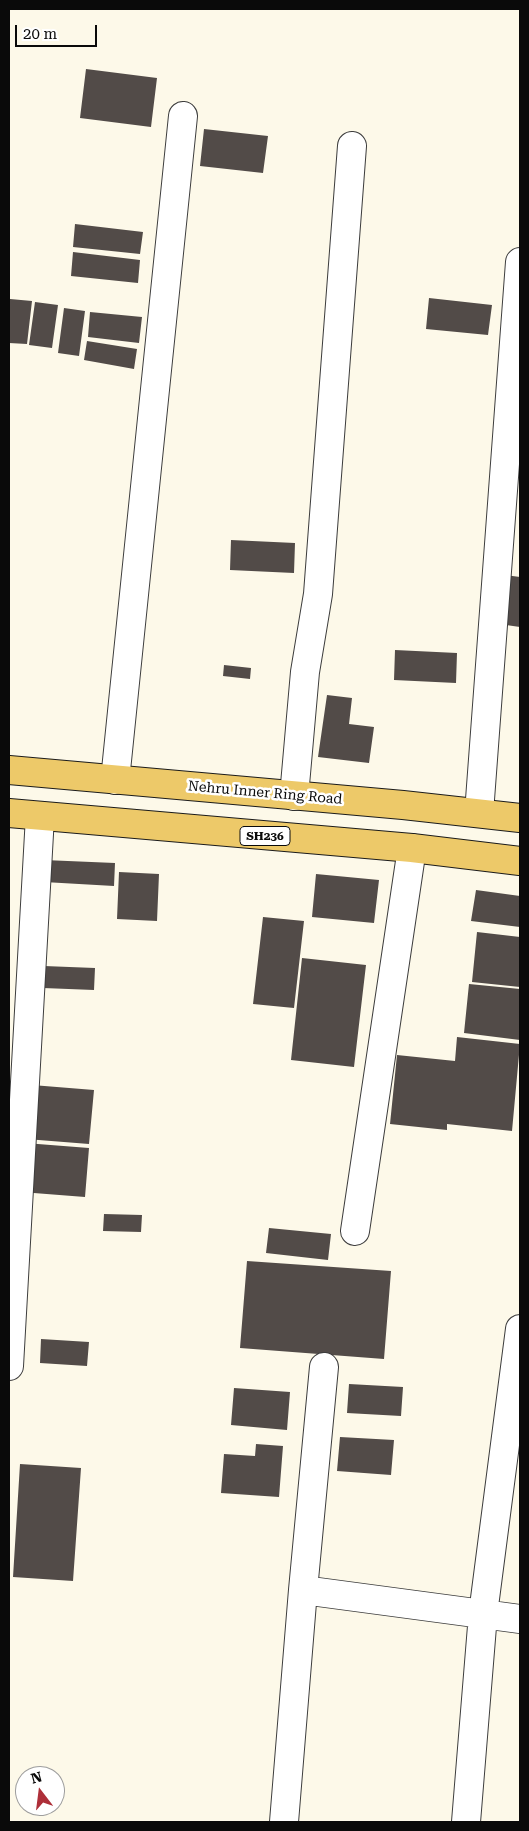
<!DOCTYPE html>
<html>
<head>
<meta charset="utf-8">
<style>
  body { margin:0 }
  #map { position:relative; width:529px; height:1831px; overflow:hidden; background:#fdf9e9; font-family:"Roboto Serif",serif }
  canvas { display:block }
  .frame { position:absolute; inset:0; border:10px solid #0a0a0a; pointer-events:none }
  .north { position:absolute; left:15px; top:1766px; width:50px; height:50px; box-sizing:border-box; background:#fff; border:1px solid #9d9d9d; border-radius:50%; rotate:345deg; font-size:14px; font-weight:700; line-height:20px; text-align:center; color:#0a0a0a }
  .north::after { content:''; display:block; margin:auto; width:18px; height:22px; background:#ae2f39; clip-path:polygon(50% 0,100% 100%,50% 72%,0 100%) }
  .scale { position:absolute; left:15px; top:25px; width:82px; height:22px; box-sizing:border-box; border:2px solid #0a0a0a; border-top:0; padding-left:6px; font-size:15px; line-height:18px; white-space:nowrap; color:#0a0a0a; -webkit-text-stroke:4px #fff; paint-order:stroke }
</style>
</head>
<body>
<div id="map">
<canvas width="529" height="1831"></canvas>
<div class="frame"></div>
<div class="north">N</div>
<div class="scale">20 m</div>
</div>
<script>
const ctx = document.querySelector('canvas').getContext('2d');
ctx.lineJoin = 'round';
function paint(path, color) {
  ctx.fillStyle = color;
  ctx.fill(path, 'evenodd');
}
function poly(rows) {
  const path = new Path2D();
  for (const r of rows) {
    path.moveTo(r[0], r[1]);
    for (let i = 2; i < r.length; i += 2) path.lineTo(r[i], r[i + 1]);
  }
  return path;
}
function stroke(path, color, width, dash) {
  ctx.strokeStyle = color;
  ctx.lineWidth = width;
  ctx.lineCap = dash ? 'butt' : 'round';
  ctx.setLineDash(dash || []);
  ctx.stroke(path);
}
function write(font, color, halo, rows, align = 'center') {
  ctx.font = font + ' "Roboto Serif",serif';
  ctx.lineWidth = 5;
  ctx.setLineDash([]);
  ctx.textBaseline = 'middle';
  ctx.strokeStyle = halo;
  ctx.fillStyle = color;
  for (const [text, x, y, turn = 0] of rows) {
    ctx.save();
    ctx.translate(x, y);
    ctx.rotate((+turn || 0) * Math.PI / 180);
    ctx.textAlign = isNaN(turn) ? turn : align;
    if (halo) ctx.strokeText(text, 0, 0);
    ctx.fillText(text, 0, 0);
    ctx.restore();
  }
}
paint(poly([
  [86,69,157,78,151,127,80,118],
  [204,129,268,136,263,173,200,166],
  [75,224,143,232,140,254,73,247],
  [73,252,140,260,138,283,71,276],
  [429,298,492,305,488,335,426,329],
  [10,299,32,301,27,344,9,343],
  [35,302,58,305,52,348,29,345],
  [64,308,85,311,79,356,58,353],
  [90,312,142,317,139,343,88,337],
  [87,341,137,349,134,369,84,360],
  [231,540,295,543,294,573,230,570],
  [505,575,520,577,520,627,499,624],
  [395,650,457,653,456,683,394,680],
  [224,665,251,668,250,679,223,676],
  [327,695,352,698,349,724,374,727,369,763,318,757],
  [44,860,115,863,114,886,44,882],
  [119,872,159,874,157,921,117,919],
  [316,874,379,880,374,923,312,917],
  [476,890,520,896,520,927,471,921],
  [263,917,304,921,294,1008,253,1004],
  [477,932,520,937,520,987,472,982],
  [302,958,366,965,354,1067,291,1060],
  [44,966,95,968,94,990,43,988],
  [469,984,520,989,520,1040,464,1033],
  [457,1037,520,1044,512,1131,447,1124,447,1130,390,1124,397,1055,455,1061],
  [32,1085,94,1090,89,1144,26,1139],
  [25,1143,89,1148,85,1197,21,1192],
  [104,1214,142,1215,141,1232,103,1231],
  [269,1228,331,1234,328,1260,266,1253],
  [247,1261,391,1271,384,1359,240,1348],
  [41,1339,89,1342,87,1366,40,1363],
  [349,1384,403,1387,401,1416,347,1413],
  [234,1388,290,1392,287,1430,231,1425],
  [340,1437,394,1440,391,1475,337,1471],
  [256,1444,283,1446,279,1497,221,1493,224,1454,255,1456],
  [20,1464,81,1468,73,1581,13,1577]
]), '#524b48');
const street = poly([
  [115,780,183,116],
  [294,796,305,672,318,594,352,146],
  [479,813,520,262],
  [355,1231,412,848],
  [9,1366,40,816],
  [303,1590,520,1619],
  [284,1822,303,1590,324,1367],
  [466,1822,483,1614,520,1329]
]);
const primary = poly([
  [9,770,403,805,520,818],
  [9,813,412,848,520,861]
]);
stroke(street, '#3d3d3d', 30);
stroke(primary, '#1b1b1b', 30);
stroke(street, '#fff', 28);
stroke(primary, '#edc969', 28);
for (const [x, y, w] of [
  [265,836,50]
]) {
  const box = new Path2D();
  box.roundRect(x - w / 2, y - 9.5, w, 19, 4);
  ctx.fillStyle = '#fff';
  ctx.fill(box);
  stroke(box, '#0a0a0a', 1);
}
write('bold 12px', '#0a0a0a', null, [
  ["SH236",265,836]
]);
write('14px', '#0a0a0a', '#fff', [
  ["Nehru Inner Ring Road",265,793,5]
]);
</script>
</body>
</html>
